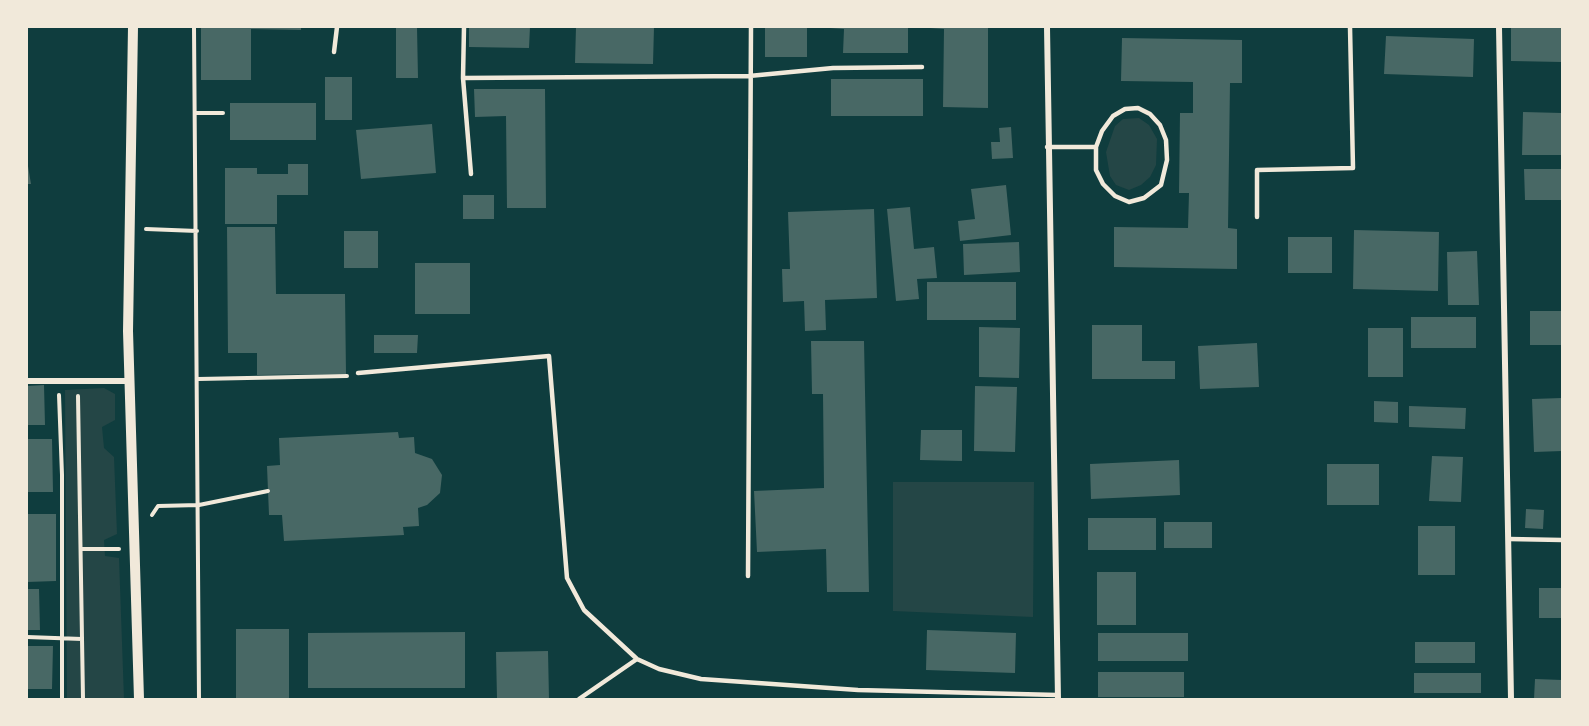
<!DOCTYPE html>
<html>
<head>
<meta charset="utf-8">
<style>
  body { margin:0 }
  #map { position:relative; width:1589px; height:726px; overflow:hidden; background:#0f3d3e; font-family:"IBM Plex Sans",sans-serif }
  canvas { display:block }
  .frame { position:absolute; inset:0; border:28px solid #f1e9da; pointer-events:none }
</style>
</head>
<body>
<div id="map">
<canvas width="1589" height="726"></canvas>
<div class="frame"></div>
</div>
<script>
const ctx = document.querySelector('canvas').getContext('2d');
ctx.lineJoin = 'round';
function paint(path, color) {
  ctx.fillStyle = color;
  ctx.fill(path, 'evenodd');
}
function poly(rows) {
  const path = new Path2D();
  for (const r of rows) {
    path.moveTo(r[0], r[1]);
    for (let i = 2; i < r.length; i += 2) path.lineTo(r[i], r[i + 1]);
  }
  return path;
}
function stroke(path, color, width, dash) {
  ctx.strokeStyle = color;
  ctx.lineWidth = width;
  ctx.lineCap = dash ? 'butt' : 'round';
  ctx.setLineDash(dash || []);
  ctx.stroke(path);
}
paint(poly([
  [1139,118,1149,125,1157,139,1156,165,1150,177,1141,185,1129,190,1116,185,1110,176,1106,152,1115,126,1123,119],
  [104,388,115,394,115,420,102,427,104,448,114,457,117,534,104,540,105,556,119,558,124,699,67,699,65,390],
  [893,482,1034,482,1033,617,893,611]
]), '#244646');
paint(poly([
  [201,27,301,27,301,30,251,29,251,80,201,80],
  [396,27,417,27,418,78,396,78],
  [469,27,530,27,529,48,469,47],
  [576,27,654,27,653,64,575,63],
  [765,27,807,27,807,57,765,57],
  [816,27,908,27,908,53,843,53,844,29],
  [916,27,988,27,988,108,943,107,944,29],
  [1511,27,1562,27,1562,62,1511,61],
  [1386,36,1474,39,1473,77,1384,74],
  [1122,38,1242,40,1242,83,1230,83,1228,228,1237,229,1237,269,1114,267,1114,227,1188,228,1189,193,1179,193,1180,113,1193,113,1193,82,1121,81],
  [325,77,352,77,352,120,325,120],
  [831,79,923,79,923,116,831,116],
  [474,89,545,89,546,208,507,208,506,116,475,117],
  [230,103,316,103,316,140,230,140],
  [1523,112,1562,113,1562,155,1522,155],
  [432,124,436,173,361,179,356,130],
  [1011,127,1013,158,992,159,991,142,1000,142,999,128],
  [27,160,31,184,27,184],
  [288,164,308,164,308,195,277,195,277,224,225,224,225,168,257,168,257,174,288,174],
  [1524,169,1562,169,1562,200,1525,200],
  [1006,185,1011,235,960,241,958,221,975,219,971,189],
  [463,195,494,195,494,219,463,219],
  [910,207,914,249,934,247,937,278,917,279,919,299,896,301,887,209],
  [874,209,877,298,825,300,826,330,805,331,804,301,783,302,782,269,790,269,788,212],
  [227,227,275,227,276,294,345,294,346,374,257,375,257,353,228,353],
  [1354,230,1439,232,1438,291,1353,289],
  [344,231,378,231,378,268,344,268],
  [1288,237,1332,237,1332,273,1288,273],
  [1019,242,1020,272,964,275,963,244],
  [1477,251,1479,305,1448,305,1447,252],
  [415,263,470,263,470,314,415,314],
  [927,282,1016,282,1016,320,927,320],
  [1530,311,1562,311,1562,345,1530,345],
  [1411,317,1476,317,1476,348,1411,348],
  [1092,325,1142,325,1142,361,1175,361,1175,379,1092,379],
  [979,327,1020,328,1019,378,979,377],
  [1368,328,1403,328,1403,377,1368,377],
  [374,335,418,335,417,353,374,353],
  [811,341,864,341,869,592,827,592,826,549,757,552,754,491,824,488,823,394,812,394],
  [1257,343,1259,387,1200,389,1198,346],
  [44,385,45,425,27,425,27,386],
  [975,386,1017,387,1015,452,974,451],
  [1562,398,1562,451,1534,452,1532,399],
  [1374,401,1398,402,1398,423,1374,422],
  [1409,406,1466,408,1465,429,1409,427],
  [921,430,962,430,962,461,920,460],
  [398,432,399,438,414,437,415,453,432,459,442,475,440,493,427,505,418,508,419,526,403,527,404,535,284,541,282,515,269,515,268,491,267,466,280,465,279,438],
  [27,439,52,439,53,492,27,492],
  [1432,456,1463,457,1461,502,1429,501],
  [1179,460,1180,495,1091,499,1090,464],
  [1327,464,1379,464,1379,505,1327,505],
  [1526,509,1544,510,1543,529,1525,528],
  [27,514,56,514,56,581,27,582],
  [1088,518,1156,518,1156,550,1088,550],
  [1164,522,1212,522,1212,548,1164,548],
  [1418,526,1455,526,1455,575,1418,575],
  [1097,572,1136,572,1136,625,1097,625],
  [1539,588,1562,588,1562,618,1539,618],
  [27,589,39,589,40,630,27,630],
  [236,629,289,629,289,699,236,699],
  [927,630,1016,633,1015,673,926,670],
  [465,632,465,688,308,688,308,633],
  [1098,633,1188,633,1188,661,1098,661],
  [1415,642,1475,642,1475,663,1415,663],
  [27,646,53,646,52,689,27,689],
  [548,651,549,699,497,699,496,652],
  [1098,672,1184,672,1184,697,1098,697],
  [1414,673,1481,673,1481,693,1414,693],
  [1535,679,1562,680,1562,699,1534,699]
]), '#486865');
stroke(poly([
  [194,27,199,699],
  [195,113,223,113],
  [146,229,197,231],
  [198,379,347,376],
  [59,395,62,475,62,699],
  [78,396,83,699],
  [152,515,158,506,199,505,268,491],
  [81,549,119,549],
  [27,637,82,639]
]), '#f1e9da', 4);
stroke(poly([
  [464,27,463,78,749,76,833,68,922,67],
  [334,52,337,27],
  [463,78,471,174],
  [1047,147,1096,147,1102,131,1113,116,1125,109,1138,108,1150,114,1160,125,1166,140,1167,160,1161,185,1144,198,1129,202,1115,196,1103,184,1096,170,1096,147],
  [1257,217,1257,170,1353,168,1350,27],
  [358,373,549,356,567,578,584,610,637,659,659,669,701,679,858,690,1057,695],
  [1509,539,1562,540],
  [748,576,751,27],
  [579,699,637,659]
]), '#f1e9da', 4.5);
stroke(poly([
  [1047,27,1058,699],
  [1499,27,1511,699],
  [27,381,129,381]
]), '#f1e9da', 6);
stroke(poly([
  [133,27,128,331,139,699]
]), '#f1e9da', 10);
</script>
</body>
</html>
